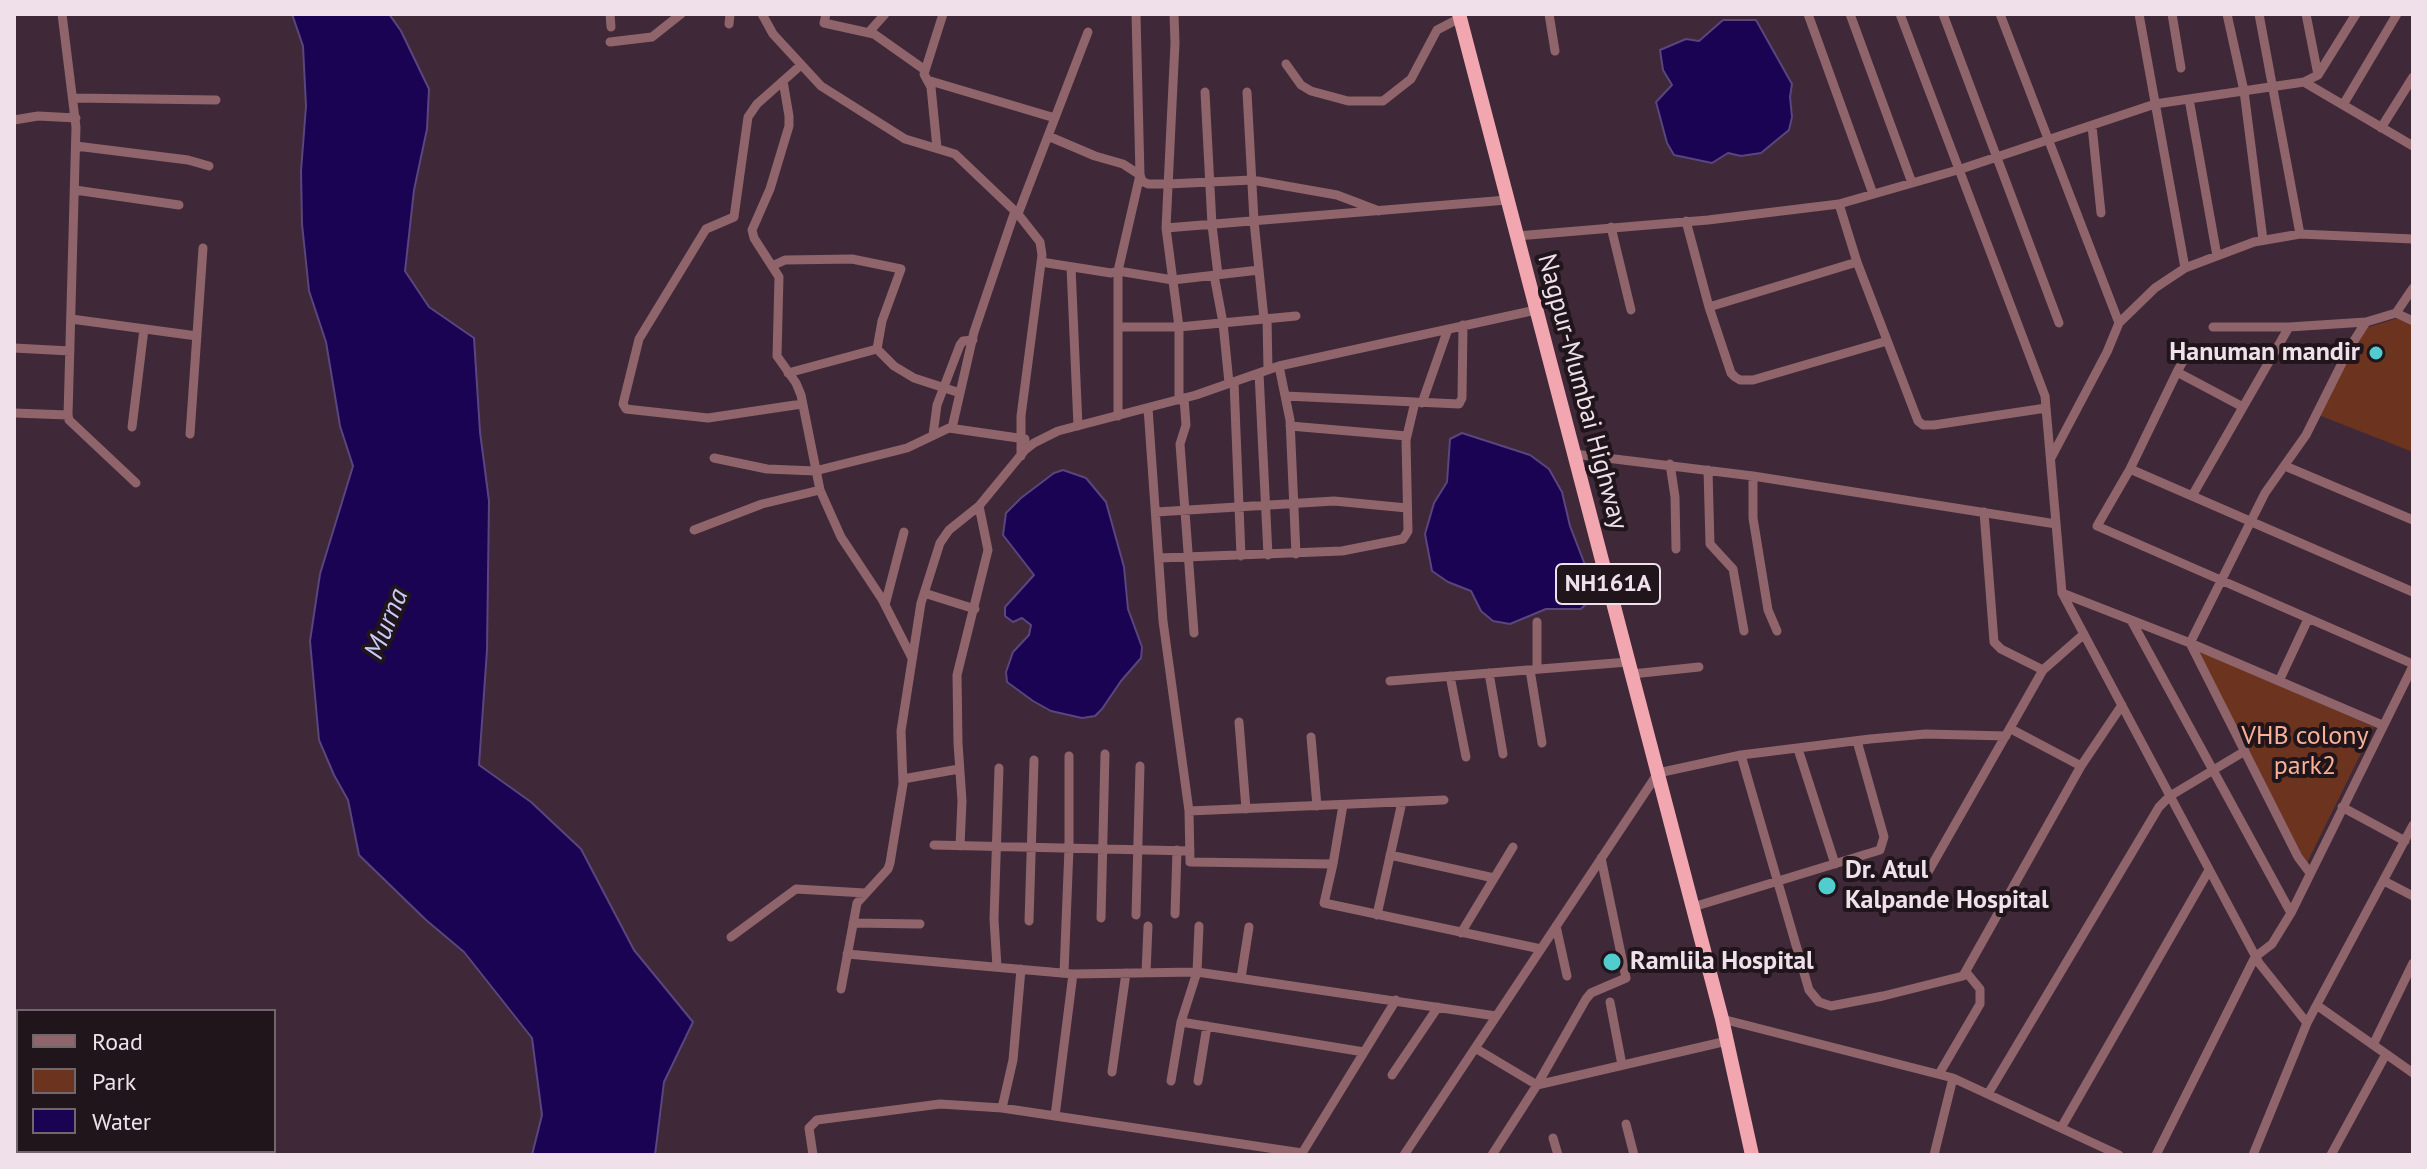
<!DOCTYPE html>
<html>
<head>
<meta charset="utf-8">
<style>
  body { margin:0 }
  #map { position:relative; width:2427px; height:1169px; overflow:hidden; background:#3f2837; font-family:"PT Sans",sans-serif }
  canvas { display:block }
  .frame { position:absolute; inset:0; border:16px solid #efe0e9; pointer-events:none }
  .legend { position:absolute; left:16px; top:1009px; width:260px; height:144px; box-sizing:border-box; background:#1f151b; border:2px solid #72666d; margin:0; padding:10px 14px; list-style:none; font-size:24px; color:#efe0e9 }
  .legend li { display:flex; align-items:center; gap:16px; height:40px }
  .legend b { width:40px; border:2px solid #72666d }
</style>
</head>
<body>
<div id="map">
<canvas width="2427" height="1169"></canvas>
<div class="frame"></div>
<ul class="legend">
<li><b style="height:10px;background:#8f646a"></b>Road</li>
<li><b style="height:22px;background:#6c331f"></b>Park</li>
<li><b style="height:22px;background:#1a0352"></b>Water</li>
</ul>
</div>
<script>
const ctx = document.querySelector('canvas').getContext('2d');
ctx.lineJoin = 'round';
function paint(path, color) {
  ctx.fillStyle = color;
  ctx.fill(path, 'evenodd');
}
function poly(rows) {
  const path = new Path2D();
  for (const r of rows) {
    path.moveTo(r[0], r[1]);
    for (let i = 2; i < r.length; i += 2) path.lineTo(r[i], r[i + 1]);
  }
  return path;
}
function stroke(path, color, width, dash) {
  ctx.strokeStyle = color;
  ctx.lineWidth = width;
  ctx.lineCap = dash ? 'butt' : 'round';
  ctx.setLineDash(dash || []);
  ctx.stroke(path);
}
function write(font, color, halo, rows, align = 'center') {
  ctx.font = font + ' "PT Sans",sans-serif';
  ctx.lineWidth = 8;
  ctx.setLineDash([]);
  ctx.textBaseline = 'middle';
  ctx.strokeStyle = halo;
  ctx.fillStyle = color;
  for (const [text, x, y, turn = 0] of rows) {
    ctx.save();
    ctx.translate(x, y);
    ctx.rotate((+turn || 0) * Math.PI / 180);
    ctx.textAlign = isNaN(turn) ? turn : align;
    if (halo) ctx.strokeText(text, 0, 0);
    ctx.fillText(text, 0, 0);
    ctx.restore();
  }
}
paint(poly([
  [2404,316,2413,320,2413,452,2321,416,2319,409,2360,330],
  [2199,650,2374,727,2306,865,2200,655]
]), '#6c331f');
const water = poly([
  [292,14,389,14,401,31,429,89,427,129,414,190,405,271,429,307,474,338,480,432,489,501,487,650,479,765,531,802,581,849,634,950,693,1022,664,1082,655,1155,532,1155,542,1115,532,1038,464,952,426,920,359,855,348,800,334,775,319,740,310,641,320,574,353,466,340,426,326,342,309,291,302,224,301,171,306,106,303,46,292,14],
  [1723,20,1756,20,1792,84,1790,97,1792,117,1789,130,1761,153,1741,156,1728,153,1712,163,1674,155,1667,143,1656,102,1672,85,1663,70,1660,50,1686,39,1699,41,1723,20],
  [1462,433,1530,455,1549,469,1562,492,1570,526,1587,570,1587,603,1581,609,1546,609,1510,624,1493,621,1481,611,1471,591,1448,582,1432,571,1425,534,1434,503,1447,482,1450,439,1462,433],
  [1063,470,1086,478,1106,502,1124,567,1128,609,1142,647,1141,658,1121,681,1102,709,1095,716,1082,718,1051,711,1033,701,1007,682,1006,672,1013,652,1029,635,1031,625,1022,618,1013,622,1005,616,1005,607,1034,575,1003,535,1006,513,1021,498,1054,473,1063,470]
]);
paint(water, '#1a0352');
stroke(water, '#5a457f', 2);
stroke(poly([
  [62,14,76,127,68,415,69,420,136,483],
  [610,14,611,27],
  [762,14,773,34,821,86,905,139,955,154,1018,214,1040,242,1042,255,1021,416,1021,456],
  [826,14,824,23,874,34,925,70],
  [1136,14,1140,175,1142,181,1148,184,1168,184,1252,180,1337,195,1379,211],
  [1174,14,1175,43,1166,228,1179,327,1179,400],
  [1549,14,1555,51],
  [1808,14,1873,194],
  [1850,14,1912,183],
  [1900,14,2045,396,2062,593,2259,963,2307,1023],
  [1943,14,2059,323],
  [2000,14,2119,323],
  [2139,14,2185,268],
  [2172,14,2181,68],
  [2227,14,2244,91,2263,240],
  [2259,14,2300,234],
  [2306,14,2318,75],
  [729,24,730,14],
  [869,32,885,14],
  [610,42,652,37,681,14],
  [1286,64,1301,85,1311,91,1348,101,1383,101,1411,79,1437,30,1460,18],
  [801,65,757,104,748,117,734,217,706,229,639,339,623,404,626,409,708,418,802,404],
  [927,80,1055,118],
  [783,81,789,116,789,126,770,189,752,230,754,238,779,277,777,356,796,383,801,395,820,490,841,537,882,599,912,658],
  [2304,82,2413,146],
  [1205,92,1212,225,1218,275],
  [1247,92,1254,221,1264,319],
  [74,98,216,100],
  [2189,99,2217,256],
  [2343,105,2397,14],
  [14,120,38,116,76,118],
  [2092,126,2101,213],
  [2381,128,2413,77],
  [76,146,188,160,209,166],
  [937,148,931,87,924,74,943,14],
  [75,190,179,205],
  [1839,204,1857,262,1918,421,1923,425,1934,425,2046,408],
  [1018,214,1088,32],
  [1686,221,1709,307,1731,373,1735,377,1740,380,1753,380,1887,341],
  [1611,227,1631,310],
  [1166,228,1507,200],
  [1517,236,1708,220,1839,204,1961,169,2155,104,2304,82,2318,75,2356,14],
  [1041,262,1111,273,1118,271,1140,175,1123,164,1095,156,1048,136],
  [772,266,785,260,852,259,901,269,882,321,877,349,788,373],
  [1071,267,1078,426],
  [1214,275,1223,323,1229,383],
  [1709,307,1857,262],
  [2396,313,2413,321],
  [1267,318,1268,370],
  [71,319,197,336],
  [1118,327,1179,327,1296,316],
  [2213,327,2289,327,2366,322],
  [14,348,70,351],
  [877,349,894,366,914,378,960,393],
  [1279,366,1290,420,1296,554],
  [2177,372,2190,348],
  [1259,373,1268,555],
  [1234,382,1241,556],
  [1285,396,1459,404,1462,398,1463,325],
  [1184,398,1186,425,1180,444,1194,633],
  [1422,403,1448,329],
  [2243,407,2177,372,2130,469,2097,526,2413,664],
  [1148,408,1163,621,1189,811,1190,862,1333,864,1324,903,1541,949],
  [14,413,68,415],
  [1118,416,1118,271,1173,280,1259,270],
  [1290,426,1407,436],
  [132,427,144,329],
  [952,428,974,332,1015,211],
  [190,434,203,248],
  [933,435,937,405,960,345,963,341,973,340],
  [1574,454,1753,476,2056,524],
  [714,458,767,469,815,471,907,448,949,428,1025,439],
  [2051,458,2107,352,2119,323,2155,288,2185,268,2254,242,2300,234,2413,239],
  [1670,464,1675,497,1676,549],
  [2285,466,2413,520],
  [2130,469,2413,592],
  [1708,470,1710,544,1733,569,1744,631],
  [1753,476,1753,518,1768,610,1777,631],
  [2192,496,2289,327],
  [1156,512,1334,501,1407,508],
  [1984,512,1994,642,2001,649,2043,670],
  [694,530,762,504,820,490],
  [1159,558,1342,551,1403,539,1408,531,1406,440,1415,402],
  [924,593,975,609],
  [2062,593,2190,643,2382,725],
  [885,605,904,532],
  [2131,620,2291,913],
  [1537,622,1537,669],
  [1530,670,1542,743],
  [1489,673,1503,754],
  [1632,674,1699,667],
  [1450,676,1466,757],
  [1390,681,1628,662],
  [2279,681,2308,619],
  [1239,722,1246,809],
  [2011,729,2081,766],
  [1311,737,1317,806],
  [1798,749,1835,864],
  [1741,755,1809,990,1819,1002,1831,1006,1883,996,1963,976,2081,766,2122,705],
  [903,779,959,769],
  [2342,807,2405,841],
  [1189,811,1444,800],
  [934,845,1190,851],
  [960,846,962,801,958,743,957,675,988,550,979,506],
  [1390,855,1494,878],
  [1333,864,1343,805],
  [1928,872,2043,670,2084,634],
  [2310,873,2298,857,2190,643,2265,493,2306,435,2350,347,2366,322,2396,313,2413,288],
  [2384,881,2413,896],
  [1693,907,1880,850,1884,837,1857,741],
  [1175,914,1177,850],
  [1136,915,1140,766],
  [1377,915,1402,802],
  [1101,918,1105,754],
  [1029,921,1034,760],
  [853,923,920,924],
  [1556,926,1567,976],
  [1461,933,1513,847],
  [731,937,796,889,865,893],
  [847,954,1073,974,1197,972,1199,926],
  [997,967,994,919,999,768],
  [1064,973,1069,848,1069,756],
  [1146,973,1148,926],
  [1241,978,1249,927],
  [841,989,857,903,888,869,890,863,903,784,901,731,921,603,940,543,949,530,979,506,1025,450,1034,443,1058,431,1196,395,1279,366,1536,310],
  [1610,1002,1622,1065],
  [2318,1006,2413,1073],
  [1722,1019,1953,1078,2119,1155],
  [1181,1022,1364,1052],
  [2373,1045,2413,963],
  [1475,1048,1537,1085,1727,1041],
  [1112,1072,1126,973],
  [1939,1074,1980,1004,1980,989,1966,972],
  [1392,1075,1438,1007],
  [1171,1081,1181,1022,1197,972,1496,1016],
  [1198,1081,1207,1026],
  [1988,1094,2159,807,2170,796,2245,751],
  [1002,1108,1013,1060,1021,969],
  [1055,1116,1073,974],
  [1626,1124,1634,1155],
  [2061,1128,2209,870],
  [1553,1138,1558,1155],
  [813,1155,809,1128,817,1120,940,1104,1002,1108,1302,1153],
  [1301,1155,1396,1000],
  [1404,1155,1658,773,1741,755,1870,739,1926,734,2006,736],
  [1492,1155,1537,1085,1586,999,1591,993,1626,978,1601,858],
  [1934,1155,1953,1078],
  [2156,1155,2255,957,2272,944,2291,913,2413,666],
  [2253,1155,2307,1023,2413,825],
  [2331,1155,2386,1054]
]), '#8f646a', 9);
stroke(poly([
  [1459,14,1722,1019,1752,1155]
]), '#f2a6b0', 14);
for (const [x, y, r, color] of [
  [2376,353,8,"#52cdcf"],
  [1827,886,10,"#52cdcf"],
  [1612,962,10,"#52cdcf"]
]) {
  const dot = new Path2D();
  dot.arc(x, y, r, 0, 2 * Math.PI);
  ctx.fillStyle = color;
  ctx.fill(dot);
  stroke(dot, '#1f151b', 3);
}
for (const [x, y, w] of [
  [1608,584,104]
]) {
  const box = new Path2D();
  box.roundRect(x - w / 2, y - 20, w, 40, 6);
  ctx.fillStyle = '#1f151b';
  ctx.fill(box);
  stroke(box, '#efe0e9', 2);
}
write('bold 24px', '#efe0e9', null, [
  ["NH161A",1608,584]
]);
write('bold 26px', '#efe0e9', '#1f151b', [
  ["Hanuman mandir",2360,353,"right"],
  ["Dr. Atul",1845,871],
  ["Kalpande Hospital",1845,901],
  ["Ramlila Hospital",1630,962]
], 'left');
write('26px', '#efe0e9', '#1f151b', [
  ["Nagpur-Mumbai Highway",1582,392,75]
]);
write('26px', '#fab097', '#1f151b', [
  ["VHB colony",2305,737],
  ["park2",2305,767]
]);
write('italic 28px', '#c8caf7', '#1f151b', [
  ["Murna",387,624,-68]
]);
</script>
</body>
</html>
